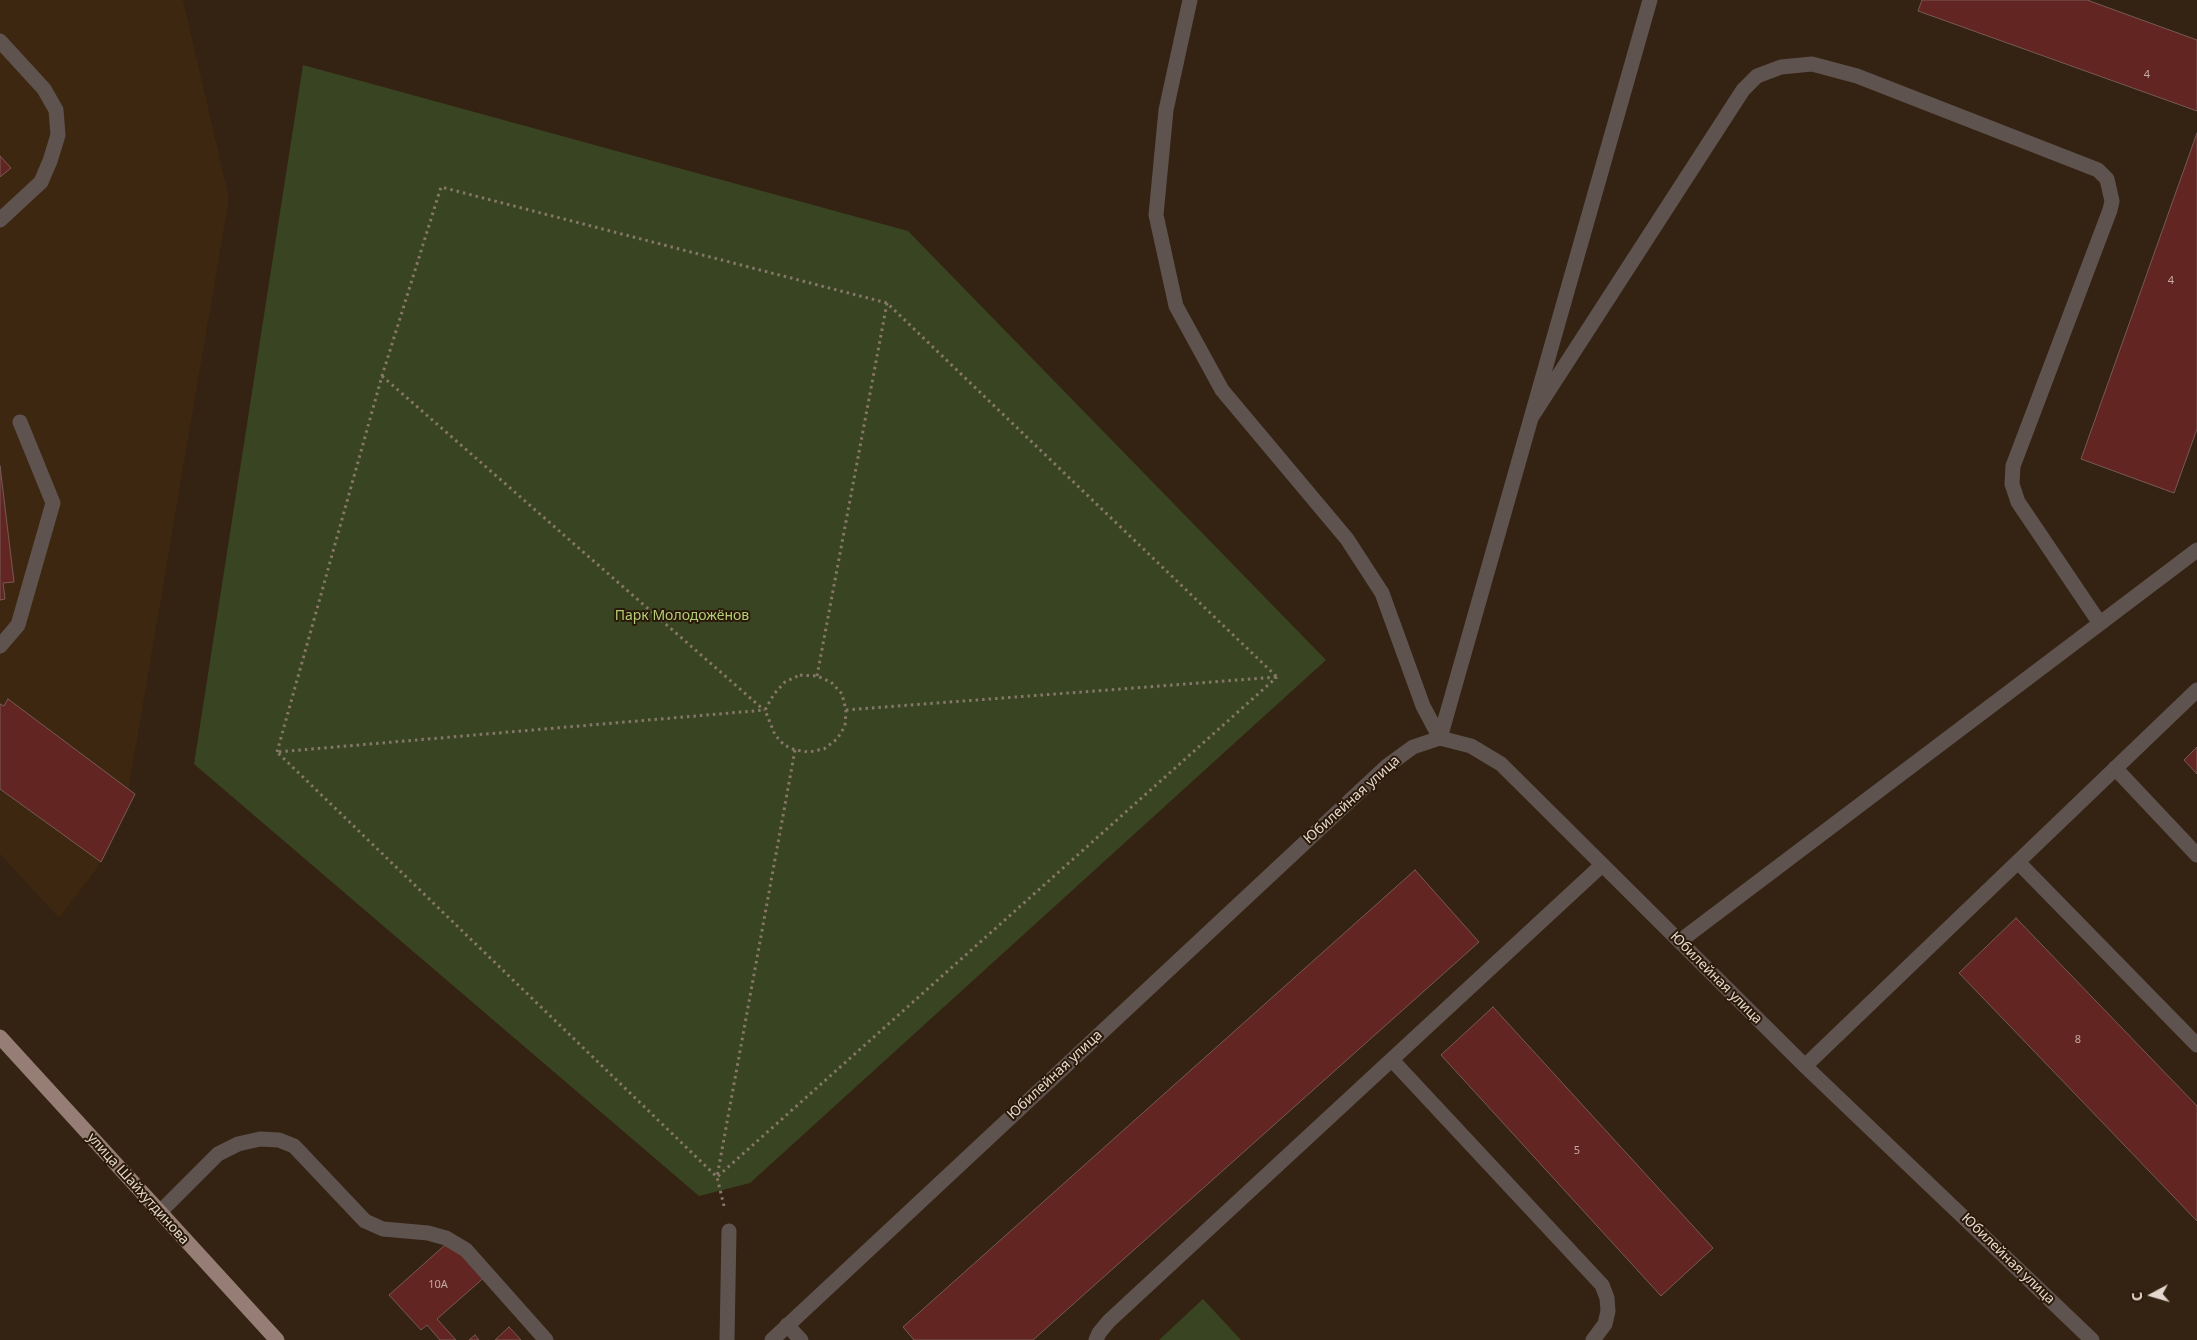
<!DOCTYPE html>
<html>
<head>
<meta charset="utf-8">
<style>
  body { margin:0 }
  #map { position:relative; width:2197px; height:1340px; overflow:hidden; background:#342212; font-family:"Noto Sans",sans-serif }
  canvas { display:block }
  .north { position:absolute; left:2127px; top:1270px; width:50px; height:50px; -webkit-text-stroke:4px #2a1908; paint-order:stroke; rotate:264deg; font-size:14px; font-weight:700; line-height:20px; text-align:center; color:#e4d8ce }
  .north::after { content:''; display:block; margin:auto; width:18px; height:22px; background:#e4d8ce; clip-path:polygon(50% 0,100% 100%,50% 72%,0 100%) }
</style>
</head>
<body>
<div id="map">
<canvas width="2197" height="1340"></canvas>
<div class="north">С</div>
</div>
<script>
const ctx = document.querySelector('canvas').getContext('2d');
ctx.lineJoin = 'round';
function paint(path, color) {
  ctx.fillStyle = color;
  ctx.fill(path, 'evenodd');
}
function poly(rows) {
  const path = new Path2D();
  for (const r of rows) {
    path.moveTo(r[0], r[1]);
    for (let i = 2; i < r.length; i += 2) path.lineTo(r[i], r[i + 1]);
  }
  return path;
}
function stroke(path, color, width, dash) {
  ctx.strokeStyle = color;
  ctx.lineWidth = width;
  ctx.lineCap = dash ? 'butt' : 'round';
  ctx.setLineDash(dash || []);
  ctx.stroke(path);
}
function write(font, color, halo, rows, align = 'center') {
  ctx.font = font + ' "Noto Sans",sans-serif';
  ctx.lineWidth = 4;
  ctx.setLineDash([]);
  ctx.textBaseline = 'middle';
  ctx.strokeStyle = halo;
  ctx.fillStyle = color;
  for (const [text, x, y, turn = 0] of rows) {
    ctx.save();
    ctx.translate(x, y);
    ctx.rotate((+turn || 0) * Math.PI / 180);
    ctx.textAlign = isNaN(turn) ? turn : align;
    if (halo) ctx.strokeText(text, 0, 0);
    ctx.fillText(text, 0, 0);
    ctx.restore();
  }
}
paint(poly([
  [0,0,183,0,229,198,128,792,98,867,59,918,0,854]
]), '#3e2711');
paint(poly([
  [303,65,908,231,1326,660,750,1183,699,1196,194,764],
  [1203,1299,1241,1340,1159,1340]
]), '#394522');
const building = poly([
  [1922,0,2087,0,2197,40,2197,111,1918,11,1922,0],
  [2197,133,2197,429,2174,493,2081,459,2197,133],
  [0,156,11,168,0,177,0,156],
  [0,466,14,582,3,583,5,599,0,600,0,466],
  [8,699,135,794,101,862,0,789,0,704,4,706,8,699],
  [2197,747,2197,774,2184,760,2197,747],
  [1415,870,1479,942,1033,1340,914,1340,903,1327,1415,870],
  [2016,918,2197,1106,2197,1221,1959,973,2016,918],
  [1493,1007,1713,1248,1661,1296,1441,1055,1493,1007],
  [454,1237,487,1275,437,1319,456,1340,440,1340,427,1325,421,1330,389,1295,454,1237],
  [509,1327,521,1340,495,1340,509,1327],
  [475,1335,479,1340,469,1340,475,1335]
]);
paint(building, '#622521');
stroke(building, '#775a56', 1);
stroke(poly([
  [382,376,764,710],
  [800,675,817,676,831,682,842,694,846,710,845,726,837,739,824,749,809,752,795,750,784,745,775,735,765,710,774,694,785,682,800,675],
  [817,676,887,303],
  [846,710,1277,677],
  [795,750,717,1177,1277,677],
  [277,752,382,376,441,187,887,303,1277,677],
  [724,1206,717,1177,277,752,765,710]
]), '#867769', 3, [2.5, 4]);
stroke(poly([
  [1190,0,1166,110,1156,215,1176,306,1222,390,1347,539,1382,593,1423,706,1440,738],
  [0,41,44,89,56,110,58,135,50,161,41,182,0,220],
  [1531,418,1743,90,1757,76,1781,67,1812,64,1857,76,2098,170,2107,179,2112,201,2110,210,2013,466,2012,484,2018,502,2099,622],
  [0,646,18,625,53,503,20,422],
  [1440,738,1650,0],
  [2115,768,2197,855],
  [2018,862,2197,1045],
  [1680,941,2197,550],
  [1392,1060,1602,1285,1607,1298,1608,1311,1605,1324,1593,1340],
  [1805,1066,2197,690],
  [160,1212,218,1154,238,1144,260,1139,279,1140,294,1146,365,1221,383,1229,428,1233,446,1238,466,1250,546,1340],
  [787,1325,801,1340],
  [727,1340,729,1231],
  [772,1340,1387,766,1413,747,1440,738,1471,746,1501,764,1805,1066,2092,1340],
  [1096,1340,1099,1333,1109,1321,1602,865]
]), '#5f534f', 15);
stroke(poly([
  [0,1037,277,1340]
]), '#967d75', 15);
write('11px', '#c4aba3', null, [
  ["4",2147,75],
  ["4",2171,281],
  ["8",2078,1040],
  ["5",1577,1151],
  ["10А",438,1285]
]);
write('14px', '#b1cf77', '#2a1908', [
  ["Парк Молодожёнов",682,616]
]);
write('14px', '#e4d8ce', '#2a1908', [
  ["Юбилейная улица",1352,800,-42],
  ["Юбилейная улица",1716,978,45],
  ["Юбилейная улица",1055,1075,-43],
  ["улица Шайхутдинова",138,1189,48],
  ["Юбилейная улица",2008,1259,44]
]);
</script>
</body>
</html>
